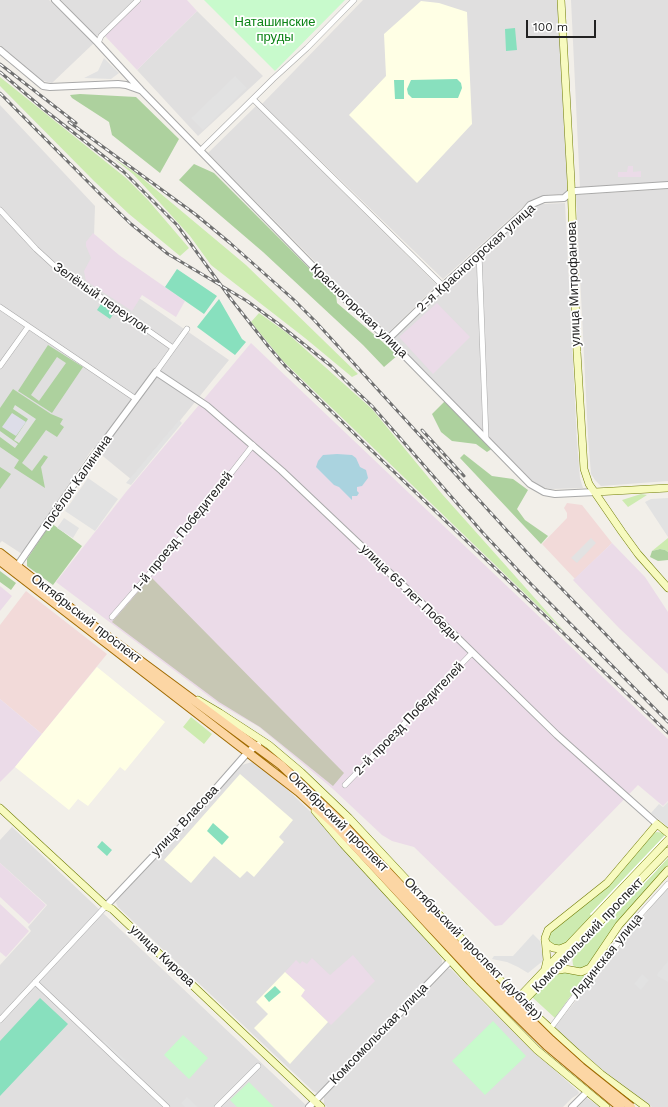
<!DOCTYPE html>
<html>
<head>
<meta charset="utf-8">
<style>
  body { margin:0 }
  #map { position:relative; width:668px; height:1107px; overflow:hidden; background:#f2efe9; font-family:"Work Sans",sans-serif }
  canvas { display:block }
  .scale { position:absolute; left:526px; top:20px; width:70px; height:18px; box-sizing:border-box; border:2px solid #222; border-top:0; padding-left:5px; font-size:12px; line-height:14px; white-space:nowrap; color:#222; -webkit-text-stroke:3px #fff; paint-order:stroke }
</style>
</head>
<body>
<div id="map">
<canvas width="668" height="1107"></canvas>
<div class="scale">100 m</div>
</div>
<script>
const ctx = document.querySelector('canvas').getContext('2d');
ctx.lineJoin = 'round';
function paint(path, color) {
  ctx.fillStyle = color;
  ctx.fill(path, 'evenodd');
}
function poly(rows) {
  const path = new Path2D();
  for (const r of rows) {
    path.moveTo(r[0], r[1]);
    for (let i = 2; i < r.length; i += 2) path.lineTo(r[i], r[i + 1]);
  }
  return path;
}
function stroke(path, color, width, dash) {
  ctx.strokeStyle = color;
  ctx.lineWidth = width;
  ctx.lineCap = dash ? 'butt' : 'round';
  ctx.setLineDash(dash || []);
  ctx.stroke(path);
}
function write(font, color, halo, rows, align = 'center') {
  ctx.font = font + ' "Work Sans",sans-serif';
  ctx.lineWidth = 3.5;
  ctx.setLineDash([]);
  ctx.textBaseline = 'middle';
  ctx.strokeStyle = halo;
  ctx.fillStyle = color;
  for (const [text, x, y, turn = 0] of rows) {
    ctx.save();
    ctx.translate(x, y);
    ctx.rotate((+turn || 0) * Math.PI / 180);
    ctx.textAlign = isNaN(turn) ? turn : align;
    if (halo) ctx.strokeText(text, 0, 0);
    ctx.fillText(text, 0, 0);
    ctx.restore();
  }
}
paint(poly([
  [0,0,49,0,94,43,52,83,40,80,0,45],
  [61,0,134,0,96,37],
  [363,0,559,0,568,193,567,194,544,195,527,203,443,279,262,104],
  [571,0,668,0,668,182,580,188],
  [197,11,263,76,198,136,137,70],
  [0,105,95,206,93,267,145,302,229,360,132,480,93,448,22,554,2,541,0,543],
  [256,106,437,285,388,333,346,293,208,153],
  [668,189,668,481,601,486,595,480,591,474,588,437,576,195],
  [565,203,577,443,580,478,583,488,551,489,542,487,532,481,391,339,528,210,542,204],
  [252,762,257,764,290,792,320,821,359,867,393,902,440,956,442,960,442,963,440,966,319,1092,317,1093,313,1091,118,907,116,903,117,900,242,765],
  [12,827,307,1106,305,1107,0,1107,0,965,31,931,28,927,47,905,0,863,0,840],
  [668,886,668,1107,652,1107,600,1068,554,1028],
  [448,969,451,969,490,1009,511,1027,559,1074,578,1091,579,1093,577,1095,572,1098,563,1107,327,1107,324,1104,324,1097],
  [587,1098,600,1107,578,1107]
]), '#e0dfdf');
paint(poly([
  [567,503,582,505,612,543,575,579,542,544,567,518,567,513,564,508],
  [26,591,107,654,42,734,0,699,0,625]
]), '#f2dad9');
paint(poly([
  [142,0,187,0,197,11,137,70,105,36],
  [628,166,633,166,633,172,641,171,641,177,618,177,618,172,627,172],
  [93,233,119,255,185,301,176,317,142,295,132,311,86,281,84,271,91,258,86,246,86,242],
  [437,303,470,337,433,374,399,337],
  [251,343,668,739,668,801,663,806,638,785,502,925,495,926,414,847,392,841,382,835,333,789,259,727,219,704,56,582,126,492],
  [612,543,645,577,668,612,668,674,619,628,573,580],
  [0,586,12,596,0,611],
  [0,699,42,734,15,767,0,782],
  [0,863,46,905,29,924,0,897],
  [0,904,29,931,6,957,0,952],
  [353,955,375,981,331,1025,300,995,305,990,285,972,296,960,300,964,302,961,307,964,312,958,330,975]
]), '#ebdbe8');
paint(poly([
  [421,1,439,3,467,12,472,124,417,183,349,115,386,76,384,34],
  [97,667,165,722,125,771,120,767,88,806,78,799,69,810,15,767],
  [240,774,293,820,279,837,284,842,254,877,247,871,240,878,214,856,191,883,164,860],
  [285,972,305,990,301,996,328,1022,290,1064,254,1028,268,1014,256,1002]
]), '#ffffe5');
paint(poly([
  [151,577,344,773,333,786,260,727,219,702,112,622]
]), '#c7c7b4');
paint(poly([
  [0,77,126,178,148,200,189,248,180,256,129,214,94,181,0,86],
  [113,158,136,173,246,265,358,374,352,377,305,338,211,265,190,236,161,204,133,174],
  [259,313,287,333,372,409,442,494,565,632,283,361,251,322],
  [641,494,647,495,628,507,622,500],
  [668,538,668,552,665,550,660,549,652,551],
  [191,717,212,734,204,744,183,727],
  [657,832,663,833,668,837,668,867,590,964,585,969,577,969,573,965,572,956,601,925,603,927,658,869,590,914,592,916,566,944,555,947,548,940,548,933,596,896,654,833],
  [558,972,584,974,584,977,555,1018,532,997,551,976]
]), '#cdebb0');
paint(poly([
  [80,94,136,97,179,139,160,173,112,135,109,122,72,98,70,95],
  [194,164,214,173,336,295,337,303,398,355,384,367,363,345,263,252,179,180],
  [48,345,83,367,52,413,18,391],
  [57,357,66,363,39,401,31,395],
  [13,389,51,414,63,419,60,424,64,427,57,437,46,430,22,463,32,471,44,455,48,457,41,467,45,488,14,468,19,460,0,447,0,408],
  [446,400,493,448,487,452,476,444,452,441,441,432,432,414],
  [464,454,492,476,513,479,528,490,517,509,525,520,548,536,541,544,460,458],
  [0,467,11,474,0,489],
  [51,523,82,546,53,585,27,566,27,559],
  [660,549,665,550,668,552,668,560,658,561,650,557,652,551],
  [0,571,16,583,11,590,0,582]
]), '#add19e');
paint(poly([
  [204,0,345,0,275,71],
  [493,1021,526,1056,485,1095,452,1061],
  [183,1035,208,1058,189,1079,164,1055],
  [249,1082,274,1107,237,1107,230,1100]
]), '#c8facc');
paint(poly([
  [515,28,517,50,506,51,505,29],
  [457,79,461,83,462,88,458,98,412,98,408,94,407,89,411,80],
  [394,80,404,80,404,99,395,99],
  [177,269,217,296,204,314,165,287],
  [219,299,242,339,246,342,235,355,197,327],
  [101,304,114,313,110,319,97,310],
  [213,823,229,837,222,845,207,831],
  [102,841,112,850,107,856,97,847],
  [275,986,281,992,269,1002,264,996],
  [40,998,68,1024,0,1096,0,1041]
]), '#88e0be');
paint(poly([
  [104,58,119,73,111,79,84,78,98,71],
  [235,76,247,88,203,130,191,118],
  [15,405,36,419,19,443,14,440,28,419,13,409],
  [179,420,182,423,131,485,126,483],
  [0,431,18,444,15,448,0,437],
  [88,478,118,499,95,531,65,511],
  [668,498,668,537,645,502,651,499],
  [64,518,79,528,73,538,57,528],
  [591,538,596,543,577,563,571,558],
  [668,802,668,827,651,813,659,804,663,807],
  [533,934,540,941,544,960,528,973,518,967,507,962,492,959,494,956,513,956],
  [668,961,668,982,657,976,658,973],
  [642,974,649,980,641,990,634,984],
  [104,1040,126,1060,124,1062,102,1042],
  [187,1097,198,1107,185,1107,181,1103]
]), '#e2e2e2');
paint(poly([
  [12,413,26,422,16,436,2,427]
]), '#dddde8');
paint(poly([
  [337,454,352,455,356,458,360,467,366,470,368,478,362,486,357,487,357,491,359,493,357,496,352,496,352,500,339,487,334,485,316,467,318,461,323,455]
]), '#aad3df');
paint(poly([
  [668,832,668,858,603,927,590,914]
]), '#fff');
const minor = poly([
  [98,43,101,36,138,0],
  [253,99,443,286],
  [200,151,273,79,307,48,354,0],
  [0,210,36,249,60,271,85,286,173,348],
  [479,253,486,438],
  [0,307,136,399],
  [0,366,28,327],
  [156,372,187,329],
  [112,617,179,540,253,445],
  [345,785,472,653],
  [35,982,167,1107],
  [0,1020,106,906],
  [550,1029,601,961,615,947,629,927,668,884],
  [217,1107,258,1066]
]);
const tertiary = poly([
  [55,0,98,43,141,90,342,296,388,339,530,484,544,492,555,494,595,492],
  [0,50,43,86,50,87,118,84,126,85,140,90],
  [388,339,443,286,524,212,530,205,544,199,564,198,571,192,576,191,668,185],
  [15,569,90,461,156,372,207,406,282,471,431,612,557,735,657,824],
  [106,906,197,810,248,752,256,746,258,745],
  [309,1107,450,961],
  [572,1107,587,1092]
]);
const secondary = poly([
  [561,0,571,181,577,352,584,469,589,484,622,532,638,554,668,588],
  [595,492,668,488],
  [198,700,220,713,269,745,301,772,349,818,515,996,577,1053,601,1074,646,1107],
  [0,808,106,906,112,909,321,1107],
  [315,811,343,844,470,982,537,1050,606,1107],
  [545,940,547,944,553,948,560,949,567,946],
  [545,969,547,960,545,938,548,930,607,883,657,824,668,833],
  [553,971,565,969,581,972,590,968,619,925,668,870],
  [515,996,519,996,524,992,668,840],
  [519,1006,668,851]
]);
const primary = poly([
  [0,553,100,631,281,765,341,822,485,975],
  [0,561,299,792,335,825,480,980]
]);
stroke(minor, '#a9a9a9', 6);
stroke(tertiary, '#a9a9a9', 8);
stroke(secondary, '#707d05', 8);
stroke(primary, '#a06b00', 10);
stroke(minor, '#fff', 5);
stroke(tertiary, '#fff', 6);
stroke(secondary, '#f7fabf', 7);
stroke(primary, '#fcd6a4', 8);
const rail = poly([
  [0,64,76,123],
  [0,72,46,111,124,172,177,225,231,299,268,346,286,367,370,449,668,733],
  [0,93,100,194,131,224,168,254,247,301,280,325,331,366,352,387,372,406,483,533,531,584,668,722],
  [69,122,195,214,230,243,293,299,315,321,534,560,668,699],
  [422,430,464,476]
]);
stroke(rail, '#707070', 3);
stroke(rail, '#fff', 1.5, [4.5]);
const primaryBridge = poly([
  [485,975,551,1040,581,1067,631,1107],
  [480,980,547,1046,620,1107]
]);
stroke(primaryBridge, '#a06b00', 10, []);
stroke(primaryBridge, '#fcd6a4', 8);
write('13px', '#0c8416', '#fff', [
  ["Наташинские",275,22],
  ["пруды",275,37]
]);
write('13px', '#222', '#fff', [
  ["2-я Красногорская улица",476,258,-42],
  ["улица Митрофанова",574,284,-92],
  ["Зелёный переулок",101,298,35],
  ["Красногорская улица",359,311,44],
  ["посёлок Калинина",77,482,-55],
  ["1-й проезд Победителей",183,532,-51],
  ["улица 65 лет Победы",410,593,44],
  ["Октябрьский проспект",86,619,38],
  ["2-й проезд Победителей",409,719,-46],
  ["улица Власова",185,821,-47],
  ["Октябрьский проспект",338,822,45],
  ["Комсомольский проспект",588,935,-46],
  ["Октябрьский проспект (дублёр)",473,949,46],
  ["улица Кирова",162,956,43],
  ["Лядинская улица",607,956,-51],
  ["Комсомольская улица",379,1034,-46]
]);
</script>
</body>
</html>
